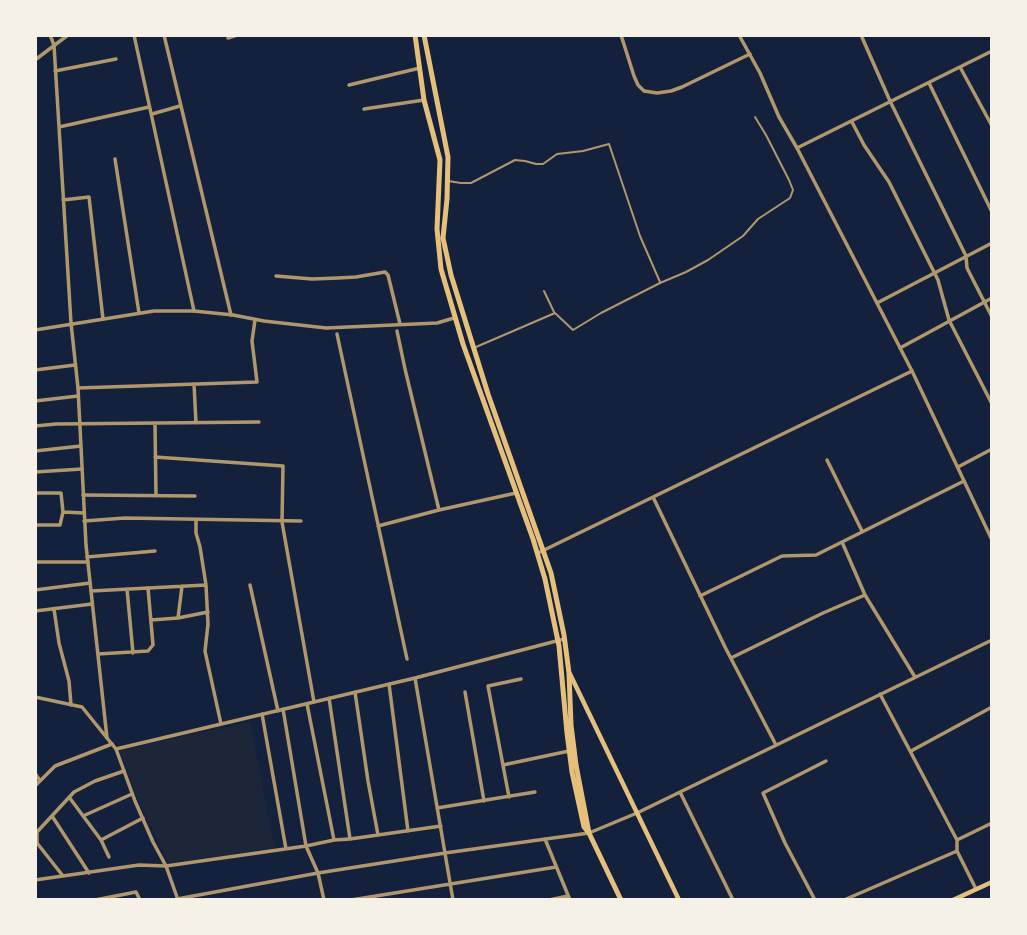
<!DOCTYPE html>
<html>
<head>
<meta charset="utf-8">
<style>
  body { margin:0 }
  #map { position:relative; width:1027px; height:935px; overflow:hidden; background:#14213d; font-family:"Noto Serif",serif }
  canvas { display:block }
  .frame { position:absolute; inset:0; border:37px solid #f6f1e7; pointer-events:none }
</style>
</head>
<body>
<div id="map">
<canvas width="1027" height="935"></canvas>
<div class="frame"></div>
</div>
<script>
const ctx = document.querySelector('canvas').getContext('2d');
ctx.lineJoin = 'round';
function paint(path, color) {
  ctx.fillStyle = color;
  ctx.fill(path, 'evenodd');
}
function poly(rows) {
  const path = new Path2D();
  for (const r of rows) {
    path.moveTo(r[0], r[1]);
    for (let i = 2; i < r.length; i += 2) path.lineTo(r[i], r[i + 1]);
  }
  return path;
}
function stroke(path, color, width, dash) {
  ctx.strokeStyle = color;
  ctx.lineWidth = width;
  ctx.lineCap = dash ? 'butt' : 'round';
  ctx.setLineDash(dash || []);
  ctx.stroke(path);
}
paint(poly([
  [250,722,275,850,168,863,136,795,120,750]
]), '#1d2539');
stroke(poly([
  [448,181,461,183,471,183,515,160,525,161,536,164,543,164,557,154,583,151,609,144,640,236,660,282],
  [544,291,554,312],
  [476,347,555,313,573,330,601,313,660,283,686,272,708,260,743,236,758,219,790,198,793,190,789,180,766,135,755,117]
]), '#b1986c', 2);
stroke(poly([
  [50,35,54,45,71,323],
  [134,35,194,311],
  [164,35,231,315],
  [228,35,228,38,237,35],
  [621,35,634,76,638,85,644,91,657,93,671,91,682,87,750,54],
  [861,35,890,101,966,256,967,268,992,317],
  [960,67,992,126],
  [55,71,116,59],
  [929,83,992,212],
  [349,85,420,68],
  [364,109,424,100],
  [152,114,180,106],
  [852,122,864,145,889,182,938,280,949,320,992,404],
  [59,127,149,107],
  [797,148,992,51],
  [115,159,139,313],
  [63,200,89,197,103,319],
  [276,276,312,279,338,278,356,277,385,272,388,275,400,324],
  [877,303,992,243],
  [397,331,405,369,439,510],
  [337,334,407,659],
  [900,348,992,298],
  [35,370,75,365],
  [194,384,196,423],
  [78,388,257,382,252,341,255,320],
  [35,401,78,396],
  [155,424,156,496],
  [35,426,56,424,259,422],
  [35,451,81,446],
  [155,457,283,466,282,522,314,702],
  [827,460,862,531],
  [958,467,992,449],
  [35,472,82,469],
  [35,493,61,493,63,512,84,513],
  [83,495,195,496],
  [653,497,725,647,776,745],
  [196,519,196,533,200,547,206,585],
  [84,521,125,518,301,521],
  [35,525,60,525,63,512],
  [378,526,439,510,516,493],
  [842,542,865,595,915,677],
  [538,553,912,371],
  [87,557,155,551],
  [35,562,88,562],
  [250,585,278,711],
  [127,589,133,653],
  [35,590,90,583],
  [91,591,206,585,208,624,205,651,221,724],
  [700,596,782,556,816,555,964,481],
  [54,609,59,643,69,681,71,705],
  [35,611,92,604],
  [178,618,182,586],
  [151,620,178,618,208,612],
  [98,654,148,651,153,645,148,588],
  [731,658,823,613,865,595],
  [415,678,453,900],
  [389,684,408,831],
  [355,692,368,781,378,835],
  [465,692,484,801],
  [880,694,957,840],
  [35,697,82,707,107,738],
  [329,698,350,839],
  [307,704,334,840],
  [283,709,306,846,318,873,324,900],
  [262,714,286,849],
  [116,749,415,678,564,639],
  [911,751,992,707],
  [503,765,569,751],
  [35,773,40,781],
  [35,786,55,766,112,744],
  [680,792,733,900],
  [69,797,101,840,109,857],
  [509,797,488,686,521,679],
  [437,808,535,792],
  [52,816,89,873],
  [83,816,132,794],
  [545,839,570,900],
  [101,840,143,818],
  [957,851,957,840,992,823],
  [63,876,37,843,37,832,74,792,95,781,124,771],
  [35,880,139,865,166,866,306,846,334,840,350,839,441,826],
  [177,899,318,873,445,853,589,833,637,813,992,640],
  [95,900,136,892,140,900],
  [351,900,556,867],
  [549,900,568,896],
  [815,900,785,843,763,793,826,761],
  [844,900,957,851,976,889]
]), '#b1986c', 3.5);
stroke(poly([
  [739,35,760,73,779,117,797,148,912,371,992,540],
  [35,60,68,35],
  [71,323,78,388,86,545,107,738,116,749,135,801,153,842,166,866,178,900],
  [35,330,154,311,194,311,233,315,264,321,326,328,437,323,454,318]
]), '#b1986c', 3.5);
stroke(poly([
  [570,674,679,900],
  [953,900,992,882]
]), '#e5c07b', 4.5);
stroke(poly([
  [415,35,424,100,440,160,437,229,441,269,463,344,533,539,545,579,559,646,567,733,572,772,584,827,589,833],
  [424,35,448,157,447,199,443,238,451,275,488,394,551,573,564,635,569,673,571,725,576,765,589,833,621,900]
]), '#e5c07b', 5);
</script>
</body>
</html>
